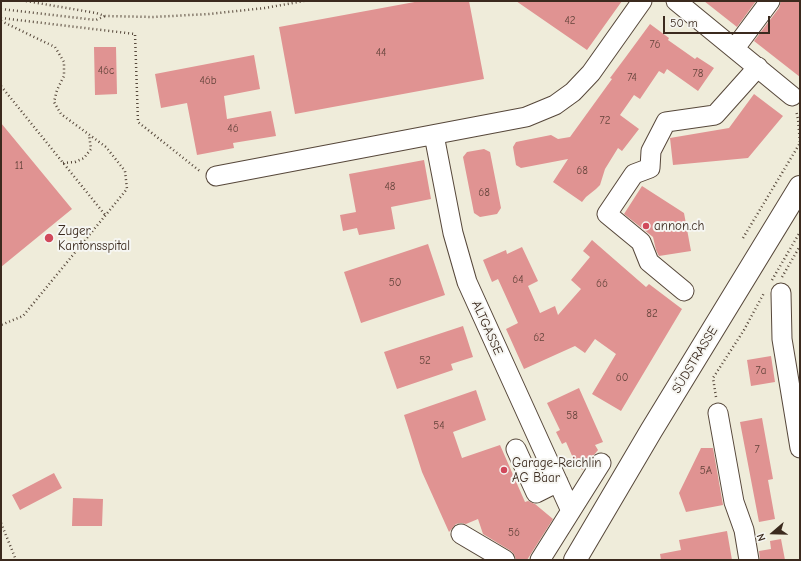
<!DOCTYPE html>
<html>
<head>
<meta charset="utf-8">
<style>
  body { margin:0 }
  #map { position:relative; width:801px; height:561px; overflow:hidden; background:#efecda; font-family:"Comic Neue",sans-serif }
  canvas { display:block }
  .frame { position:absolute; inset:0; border:2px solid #3b2a1e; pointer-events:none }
  .north { position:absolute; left:753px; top:513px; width:40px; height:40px; -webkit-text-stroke:3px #f6f6f2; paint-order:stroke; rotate:250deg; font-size:11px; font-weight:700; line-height:16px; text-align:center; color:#3b2a1e }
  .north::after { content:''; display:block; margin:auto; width:14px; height:18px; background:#3b2a1e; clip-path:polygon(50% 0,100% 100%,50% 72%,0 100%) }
  .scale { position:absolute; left:663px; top:16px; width:107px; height:18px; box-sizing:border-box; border:2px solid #3b2a1e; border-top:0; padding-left:5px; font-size:12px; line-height:14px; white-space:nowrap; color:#3b2a1e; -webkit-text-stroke:3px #f6f6f2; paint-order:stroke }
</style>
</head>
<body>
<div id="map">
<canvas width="801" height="561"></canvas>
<div class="frame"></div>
<div class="north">N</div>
<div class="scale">50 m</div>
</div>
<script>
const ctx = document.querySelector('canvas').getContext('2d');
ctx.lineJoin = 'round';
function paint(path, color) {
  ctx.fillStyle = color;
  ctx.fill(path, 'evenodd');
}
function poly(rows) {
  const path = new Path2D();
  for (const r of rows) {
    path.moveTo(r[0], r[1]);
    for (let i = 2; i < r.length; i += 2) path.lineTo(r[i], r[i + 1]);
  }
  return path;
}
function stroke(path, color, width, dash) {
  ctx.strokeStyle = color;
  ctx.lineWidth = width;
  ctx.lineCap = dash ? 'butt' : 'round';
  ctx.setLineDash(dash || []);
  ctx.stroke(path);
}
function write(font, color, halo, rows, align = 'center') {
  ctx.font = font + ' "Comic Neue",sans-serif';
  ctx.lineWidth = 4;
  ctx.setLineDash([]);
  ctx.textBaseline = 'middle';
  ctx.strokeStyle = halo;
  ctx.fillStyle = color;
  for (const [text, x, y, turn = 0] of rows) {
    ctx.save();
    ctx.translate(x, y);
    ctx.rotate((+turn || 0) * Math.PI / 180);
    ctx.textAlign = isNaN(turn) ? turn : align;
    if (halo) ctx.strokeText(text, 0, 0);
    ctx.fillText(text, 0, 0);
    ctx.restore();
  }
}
paint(poly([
  [420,1,469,1,484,79,295,114,279,27],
  [516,1,622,1,587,50],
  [704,1,756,1,737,27],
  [781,1,800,1,800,77,754,41,779,8],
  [650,24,669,38,668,40,695,59,697,57,714,68,698,91,667,69,664,74,659,71,640,99,634,95,620,115,639,129,622,151,618,148,605,169,600,185,596,189,586,197,582,202,553,182,568,159,521,168,516,165,513,147,516,142,551,135,558,139,570,137,612,79,610,78,625,58],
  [94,47,116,47,117,94,95,95],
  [254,55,260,89,224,96,227,119,271,111,276,136,233,143,234,148,197,155,187,103,161,108,155,74],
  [754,94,783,116,748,158,673,165,670,138,729,128],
  [1,123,72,209,1,267],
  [484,149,490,152,501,208,497,214,480,217,474,213,463,157,467,152],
  [424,160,431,199,391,207,395,229,359,235,357,228,343,231,340,215,356,212,349,174],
  [642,186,684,213,691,251,659,256,656,250,653,237,624,214],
  [592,240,646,287,649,284,682,309,621,411,592,394,616,354,595,339,585,353,575,346,524,369,506,329,518,323,498,279,492,282,483,260,506,250,507,254,522,247,538,281,528,286,540,313,555,306,558,315,581,289,571,280,590,257,583,251],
  [428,244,445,295,361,323,344,272],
  [463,326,473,357,451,364,453,370,397,389,384,352],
  [771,356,775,382,751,386,747,360],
  [579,388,603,442,595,445,598,450,582,470,580,466,577,467,566,442,562,444,556,432,560,430,547,403],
  [476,390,486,420,453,432,462,458,500,445,525,502,528,501,535,504,553,519,527,560,516,559,514,554,511,551,483,534,478,519,466,524,461,523,456,524,449,532,422,472,404,415],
  [762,418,773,479,768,480,775,519,759,522,740,422],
  [701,448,713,448,723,505,686,512,679,493],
  [54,473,62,488,20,510,12,495],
  [73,498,103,499,102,526,72,526],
  [727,531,732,560,661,560,660,554,681,550,679,540],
  [781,539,785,560,760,560,759,551,771,549,770,541]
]), '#e09392');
const minor = poly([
  [676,1,792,96],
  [735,48,770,1],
  [434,135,453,233,467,282,571,511],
  [216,176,526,117,555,105,573,92,591,73,642,1],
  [684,291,649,262,641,242,607,214,634,174,650,168,651,151,666,122,715,115,758,67],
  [781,293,782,339,800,448],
  [718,413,734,502,744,530,749,560],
  [516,449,536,493,558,482],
  [461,534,505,560],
  [540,560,601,463]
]);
const major = poly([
  [575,560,651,431,800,187]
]);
stroke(minor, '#56473a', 21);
stroke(major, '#56473a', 24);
stroke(poly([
  [26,1,96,13,105,16,153,17,209,14,265,8,304,1],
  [1,9,96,20,105,16],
  [1,18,135,34,138,122,201,172],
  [1,21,55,47,64,62,64,76,57,90,54,102,61,114,106,147,125,171,127,189,23,316,1,325],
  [1,86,106,216],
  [63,163,75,162,84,158,91,149,89,135],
  [743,238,800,143,798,119,796,110],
  [782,277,800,246],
  [772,280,800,232],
  [716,397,713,378,744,330,764,293],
  [1,523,16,560]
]), '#56473a', 2.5, [1, 3]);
stroke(minor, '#fff', 19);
stroke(major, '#fff', 22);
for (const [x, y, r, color] of [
  [646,226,4,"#d1495b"],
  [49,238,5,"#d1495b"],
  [504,470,4,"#d1495b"]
]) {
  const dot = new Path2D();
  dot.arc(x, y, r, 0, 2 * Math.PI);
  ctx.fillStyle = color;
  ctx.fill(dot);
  stroke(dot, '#f6f6f2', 1.5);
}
write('11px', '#64443b', null, [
  ["42",570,21],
  ["76",655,45],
  ["44",381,53],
  ["46c",106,71],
  ["78",698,74],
  ["74",632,78],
  ["46b",208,81],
  ["72",605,121],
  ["46",233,129],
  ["11",19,166],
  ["68",582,171],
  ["48",390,187],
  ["68",484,193],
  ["64",518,280],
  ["50",395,283],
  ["66",602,284],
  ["82",652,314],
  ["62",539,338],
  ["52",425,361],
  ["7a",761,371],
  ["60",622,378],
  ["58",572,416],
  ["54",439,426],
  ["7",757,450],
  ["5A",706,471],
  ["56",514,533]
]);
write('13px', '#3b2a1e', '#f6f6f2', [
  ["annon.ch",654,226],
  ["Zuger",58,231],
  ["Kantonsspital",58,246],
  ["Garage-Reichlin",512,463],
  ["AG Baar",512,478]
], 'left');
write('13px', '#3b2a1e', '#f6f6f2', [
  ["ALTGASSE",487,328,66],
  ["SÜDSTRASSE",695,360,-59]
]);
</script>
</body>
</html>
